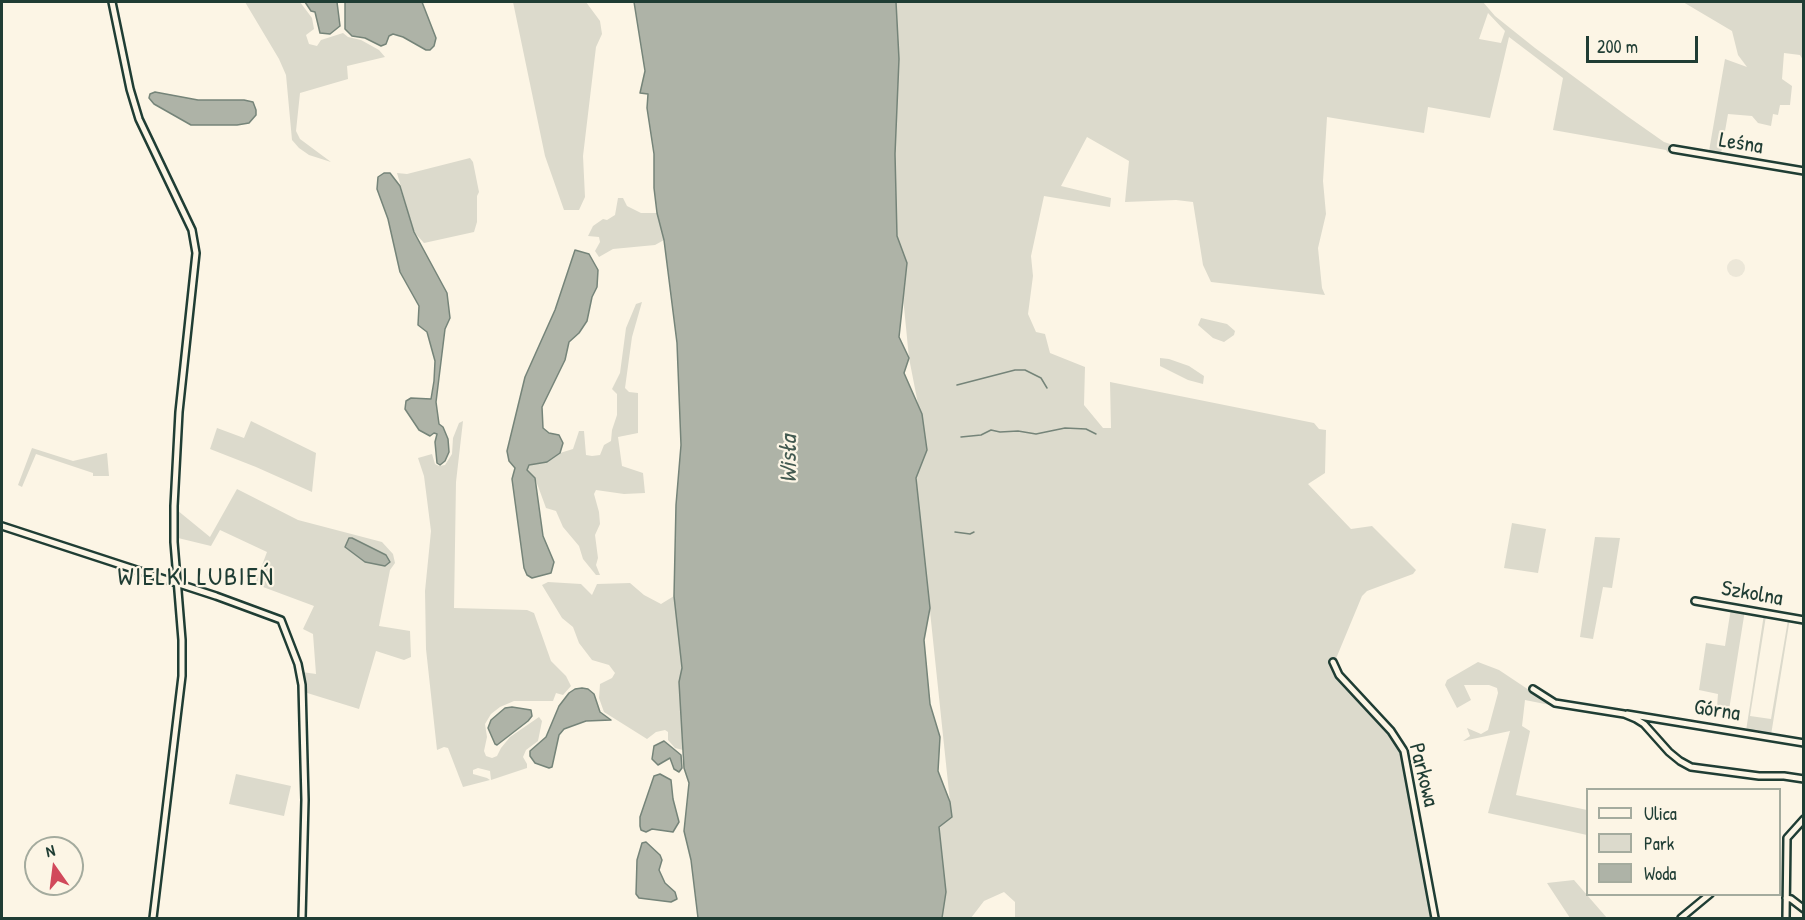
<!DOCTYPE html>
<html>
<head>
<meta charset="utf-8">
<style>
  body { margin:0 }
  #map { position:relative; width:1805px; height:920px; overflow:hidden; background:#fcf5e5; font-family:"Patrick Hand",sans-serif }
  canvas { display:block }
  .frame { position:absolute; inset:0; border:3px solid #1f3d34; pointer-events:none }
  .legend { position:absolute; left:1586px; top:788px; width:195px; height:108px; box-sizing:border-box; background:#fcf5e5; border:2px solid #a4ab9e; margin:0; padding:8px 10px; list-style:none; font-size:18px; color:#1f3d34 }
  .legend li { display:flex; align-items:center; gap:12px; height:30px }
  .legend b { width:30px; border:2px solid #a4ab9e }
  .north { position:absolute; left:24px; top:836px; width:60px; height:60px; box-sizing:border-box; background:#fcf5e5; border:2px solid #a4ab9e; border-radius:50%; rotate:346deg; font-size:16px; font-weight:700; line-height:24px; text-align:center; color:#1f3d34 }
  .north::after { content:''; display:block; margin:auto; width:21px; height:27px; background:#d1495b; clip-path:polygon(50% 0,100% 100%,50% 72%,0 100%) }
  .scale { position:absolute; left:1586px; top:36px; width:112px; height:27px; box-sizing:border-box; border:3px solid #1f3d34; border-top:0; padding-left:8px; font-size:18px; line-height:21px; white-space:nowrap; color:#1f3d34; -webkit-text-stroke:4px #fcf5e5; paint-order:stroke }
</style>
</head>
<body>
<div id="map">
<canvas width="1805" height="920"></canvas>
<div class="frame"></div>
<ul class="legend">
<li><b style="height:8px;background:#fcf5e5"></b>Ulica</li>
<li><b style="height:16px;background:#dcdacc"></b>Park</li>
<li><b style="height:16px;background:#aeb3a7"></b>Woda</li>
</ul>
<div class="north">N</div>
<div class="scale">200 m</div>
</div>
<script>
const ctx = document.querySelector('canvas').getContext('2d');
ctx.lineJoin = 'round';
function paint(path, color) {
  ctx.fillStyle = color;
  ctx.fill(path, 'evenodd');
}
function poly(rows) {
  const path = new Path2D();
  for (const r of rows) {
    if (r.length === 3) {
      path.moveTo(r[0] + r[2], r[1]);
      path.arc(r[0], r[1], r[2], 0, 2 * Math.PI);
      continue;
    }
    path.moveTo(r[0], r[1]);
    for (let i = 2; i < r.length; i += 2) path.lineTo(r[i], r[i + 1]);
  }
  return path;
}
function stroke(path, color, width, dash) {
  ctx.strokeStyle = color;
  ctx.lineWidth = width;
  ctx.lineCap = dash ? 'butt' : 'round';
  ctx.setLineDash(dash || []);
  ctx.stroke(path);
}
function write(font, color, halo, rows, align = 'center') {
  ctx.font = font + ' "Patrick Hand",sans-serif';
  ctx.lineWidth = 4.5;
  ctx.setLineDash([]);
  ctx.textBaseline = 'middle';
  ctx.strokeStyle = halo;
  ctx.fillStyle = color;
  for (const [text, x, y, turn = 0] of rows) {
    ctx.save();
    ctx.translate(x, y);
    ctx.rotate((+turn || 0) * Math.PI / 180);
    ctx.textAlign = isNaN(turn) ? turn : align;
    if (halo) ctx.strokeText(text, 0, 0);
    ctx.fillText(text, 0, 0);
    ctx.restore();
  }
}
paint(poly([
  [1736,268,9]
]), '#ece7d8');
paint(poly([
  [245,2,300,2,312,18,314,29,306,35,309,44,317,46,321,40,343,33,348,37,361,40,379,50,385,57,347,66,348,79,300,93,296,131,300,139,331,162,309,155,299,148,292,140,286,75,279,59],
  [513,2,586,2,600,21,602,34,596,47,583,156,585,197,579,210,564,210,545,156],
  [896,2,1483,2,1495,16,1535,48,1627,116,1664,142,1670,144,1668,153,1666,150,1553,130,1563,78,1509,37,1490,118,1428,107,1424,133,1327,117,1323,181,1326,214,1318,248,1322,288,1325,295,1211,282,1203,265,1193,202,1176,200,1125,202,1129,161,1087,137,1061,186,1111,198,1110,207,1044,196,1031,256,1033,276,1028,314,1036,332,1045,334,1050,353,1085,367,1084,405,1103,428,1111,428,1110,382,1314,423,1319,429,1326,430,1325,473,1308,484,1351,529,1372,526,1416,570,1413,574,1367,591,1362,596,1335,661,1330,663,1402,751,1433,918,1015,918,1015,902,1004,892,984,901,971,918,942,918,946,892,939,827,950,802,916,478,927,450,909,358,897,236,895,154,899,59],
  [1488,13,1505,31,1501,43,1479,39],
  [1683,2,1803,2,1803,60,1800,55,1784,53,1782,79,1792,86,1790,105,1780,105,1778,115,1773,114,1771,126,1758,123,1752,116,1728,114,1721,154,1709,151,1725,59,1747,67,1738,55,1732,31],
  [470,158,473,162,479,192,477,196,477,222,474,232,424,243,414,232,397,173,407,174],
  [618,198,623,198,627,206,641,213,657,213,664,240,655,245,613,249,599,257,595,251,600,242,599,237,588,236,593,226,603,219,607,220,615,215],
  [642,302,632,337,625,388,629,392,638,393,638,433,618,437,622,466,643,473,645,493,624,494,596,490,594,494,599,512,600,524,595,535,598,558,596,565,600,575,596,575,583,559,579,546,563,527,556,511,546,508,535,478,527,470,529,465,547,462,560,453,573,449,579,431,584,431,586,455,592,456,600,455,604,445,611,441,612,430,617,415,617,394,612,389,620,373,626,328,636,304],
  [1201,318,1227,324,1235,331,1234,335,1224,342,1213,338,1198,325],
  [1160,358,1169,359,1189,366,1204,376,1203,384,1188,380,1160,366],
  [251,421,316,453,312,492,256,467,210,449,217,428,244,438],
  [463,421,456,482,454,608,527,610,534,613,551,661,566,676,571,686,563,695,556,693,553,701,514,701,500,707,491,714,485,724,487,737,484,751,486,756,492,758,497,756,501,748,510,737,539,717,542,721,538,741,526,750,523,757,527,764,527,768,491,780,490,771,478,768,473,770,473,774,487,778,490,780,463,787,448,748,444,747,437,750,426,649,425,591,431,531,424,476,418,458,432,454,435,464,439,466,445,465,452,454,453,438,459,423],
  [32,448,73,461,107,453,109,476,93,476,93,473,36,454,22,487,18,485],
  [237,489,298,520,382,542,393,554,395,563,390,570,379,626,410,631,411,657,404,660,376,651,359,709,304,692,302,672,316,674,313,634,303,629,314,606,255,584,267,552,220,530,211,546,178,538,177,510,210,537],
  [1512,523,1546,529,1538,573,1504,568],
  [1595,537,1620,538,1612,588,1603,587,1593,639,1580,637],
  [548,582,581,584,592,595,597,584,630,583,644,595,661,604,674,596,682,668,679,682,683,750,675,748,668,740,668,732,665,730,656,732,647,739,604,712,599,698,600,684,612,678,615,673,609,665,592,660,579,643,573,627,562,618,542,585],
  [1731,608,1745,610,1729,710,1717,707,1718,694,1699,690,1706,643,1725,646],
  [1764,614,1790,618,1771,735,1746,731],
  [1766,616,1788,620,1771,719,1750,716],
  [1478,662,1499,670,1529,690,1563,703,1565,708,1525,700,1522,726,1530,731,1516,795,1587,810,1587,835,1488,813,1510,731,1463,741,1470,736,1467,728,1481,734,1488,730,1498,693,1497,688,1489,685,1464,685,1471,700,1457,708,1445,685,1447,680],
  [236,774,291,786,284,816,229,804],
  [1574,880,1607,918,1570,918,1547,883]
]), '#dcdacc');
const water = poly([
  [305,2,337,2,340,26,330,34,320,33,315,12,311,11,305,2],
  [345,2,422,2,436,38,434,46,430,50,426,50,403,37,393,34,389,36,386,44,381,46,365,38,352,36,345,29,345,2],
  [634,2,896,2,899,59,895,154,897,236,907,263,899,337,909,358,904,373,922,414,927,450,916,478,930,608,924,640,930,704,940,737,938,771,950,802,952,817,939,827,946,892,942,918,698,918,691,860,684,831,689,783,684,768,679,682,682,668,674,596,676,505,681,445,677,343,664,240,657,213,654,188,654,154,647,108,648,94,640,93,645,71,634,2],
  [155,92,198,100,244,100,253,102,256,110,256,115,249,123,237,125,191,125,154,104,149,98,150,94,155,92],
  [384,173,390,173,400,186,414,232,447,293,450,318,445,329,436,402,439,424,443,427,448,439,449,452,445,461,440,465,437,463,435,442,437,434,434,433,430,436,419,430,405,409,406,401,411,398,431,399,434,381,435,361,427,332,418,325,419,306,400,272,388,219,377,189,378,177,384,173],
  [575,250,589,254,598,270,597,287,592,297,587,321,579,333,569,342,565,360,542,407,543,428,549,433,559,435,563,443,560,453,547,462,529,465,527,470,535,478,543,536,554,562,551,573,532,578,527,575,524,568,512,479,515,468,509,461,507,451,525,377,555,310,575,250],
  [349,538,352,538,386,555,390,562,385,566,365,562,345,547,349,538],
  [582,688,588,689,594,694,600,712,611,720,586,721,564,729,559,735,552,767,549,768,535,763,530,756,530,751,546,737,559,706,569,693,575,689,582,688],
  [512,707,531,710,532,716,528,721,497,745,495,744,488,728,491,720,505,708,512,707],
  [664,741,681,755,682,768,679,772,674,769,670,758,658,765,652,759,654,746,664,741],
  [660,774,671,780,673,799,679,822,673,832,652,829,646,832,641,830,640,826,640,817,654,776,660,774],
  [646,842,660,855,662,860,659,870,665,883,675,892,677,899,671,902,639,898,636,894,637,860,642,843,646,842]
]);
paint(water, '#aeb3a7');
stroke(water, '#758479', 1.5);
stroke(poly([
  [957,385,1015,370,1025,370,1041,378,1047,388],
  [961,437,981,435,991,430,1000,432,1018,431,1036,434,1065,428,1086,429,1096,434],
  [955,532,970,534,974,532]
]), '#758479', 1.5);
const minor = poly([
  [112,2,130,89,139,119,192,230,196,253,179,412,174,506,174,542,182,640,182,676,153,918],
  [1673,149,1804,171],
  [2,526,216,596,281,620,298,664,302,685,305,800,302,918],
  [1695,601,1804,620],
  [1333,662,1339,675,1391,731,1404,751,1435,918],
  [1533,689,1555,703,1624,714,1636,719,1644,724,1669,752,1680,761,1691,767,1759,776,1784,776,1804,779],
  [1627,714,1804,743],
  [1786,898,1791,899,1804,909],
  [1681,918,1710,894],
  [1786,918,1787,838,1804,819]
]);
stroke(minor, '#1f3d34', 10);
stroke(minor, '#fcf5e5', 5);
write('22px', '#1f3d34', '#fcf5e5', [
  ["Leśna",1741,144,9],
  ["Szkolna",1752,594,10],
  ["Górna",1717,711,9],
  ["Parkowa",1423,775,76]
]);
write('italic 24px', '#435a51', '#fcf5e5', [
  ["Wisła",790,459,-90]
]);
ctx.letterSpacing = '1.5px';
write('26px', '#1f3d34', '#fcf5e5', [
  ["WIELKI LUBIEŃ",196,578]
]);
ctx.letterSpacing = '0px';
</script>
</body>
</html>
